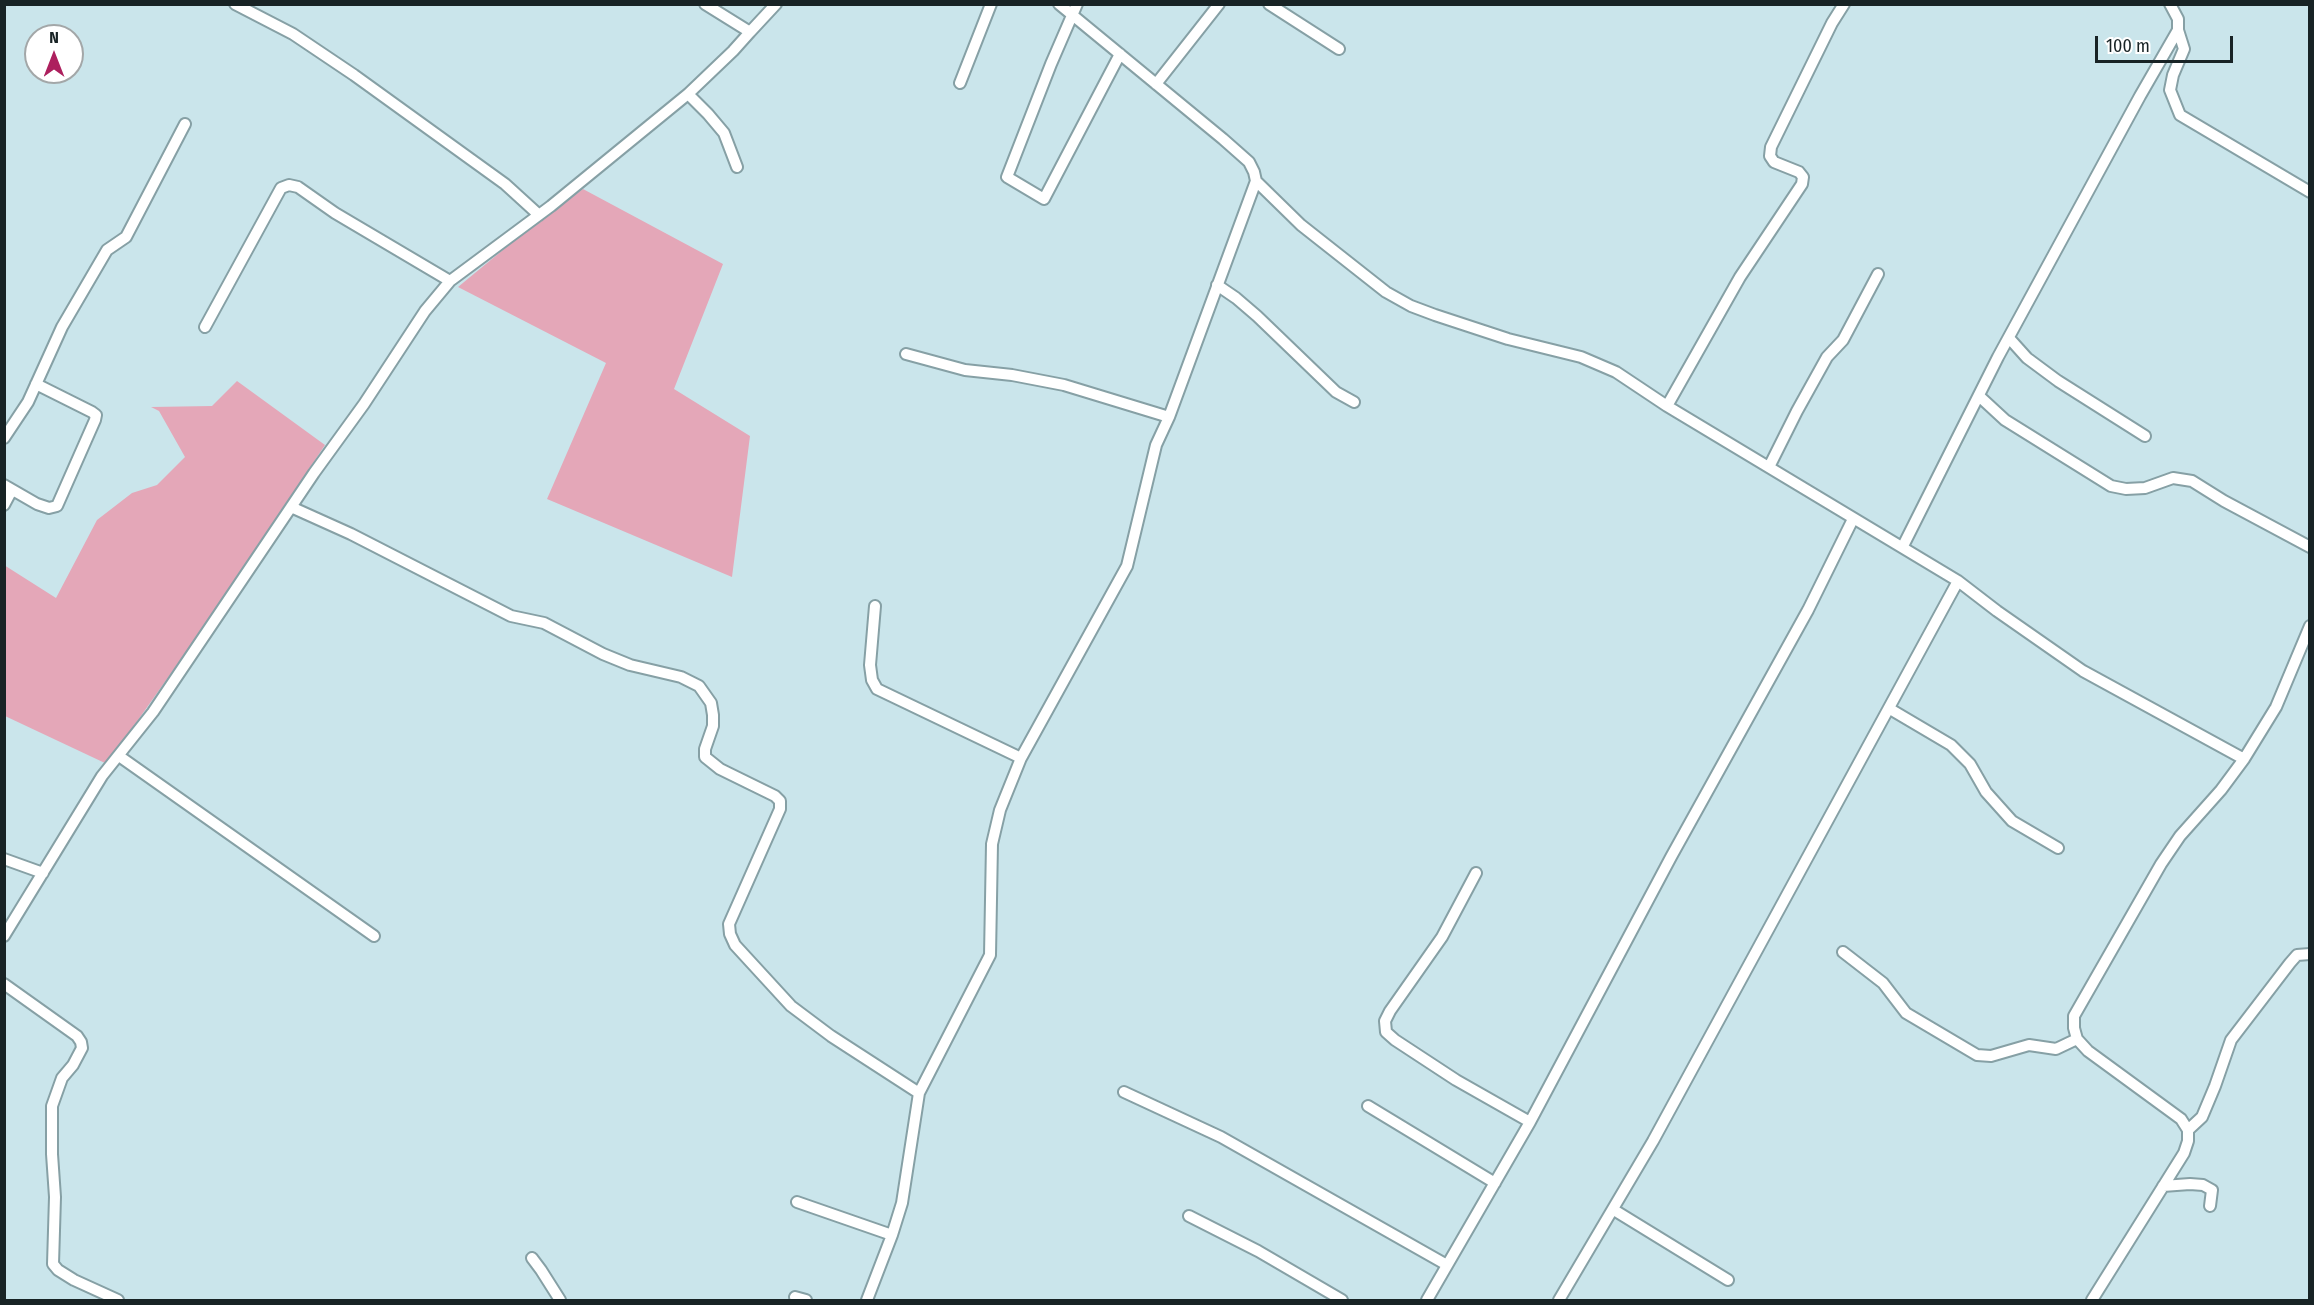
<!DOCTYPE html>
<html>
<head>
<meta charset="utf-8">
<style>
  body { margin:0 }
  #map { position:relative; width:2314px; height:1305px; overflow:hidden; background:#cae5eb; font-family:"Fira Sans Condensed",sans-serif }
  canvas { display:block }
  .frame { position:absolute; inset:0; border:6px solid #182325; pointer-events:none }
  .north { position:absolute; left:24px; top:24px; width:60px; height:60px; box-sizing:border-box; background:#fff; border:2px solid #a3a7a8; border-radius:50%; rotate:0deg; font-size:16px; font-weight:700; line-height:24px; text-align:center; color:#182325 }
  .north::after { content:''; display:block; margin:auto; width:21px; height:27px; background:#ad205e; clip-path:polygon(50% 0,100% 100%,50% 72%,0 100%) }
  .scale { position:absolute; left:2095px; top:36px; width:138px; height:27px; box-sizing:border-box; border:3px solid #182325; border-top:0; padding-left:8px; font-size:18px; line-height:21px; white-space:nowrap; color:#182325; -webkit-text-stroke:4px #fff; paint-order:stroke }
</style>
</head>
<body>
<div id="map">
<canvas width="2314" height="1305"></canvas>
<div class="frame"></div>
<div class="north">N</div>
<div class="scale">100 m</div>
</div>
<script>
const ctx = document.querySelector('canvas').getContext('2d');
ctx.lineJoin = 'round';
function paint(path, color) {
  ctx.fillStyle = color;
  ctx.fill(path, 'evenodd');
}
function poly(rows) {
  const path = new Path2D();
  for (const r of rows) {
    path.moveTo(r[0], r[1]);
    for (let i = 2; i < r.length; i += 2) path.lineTo(r[i], r[i + 1]);
  }
  return path;
}
function stroke(path, color, width, dash) {
  ctx.strokeStyle = color;
  ctx.lineWidth = width;
  ctx.lineCap = dash ? 'butt' : 'round';
  ctx.setLineDash(dash || []);
  ctx.stroke(path);
}
paint(poly([
  [583,189,723,264,674,389,750,436,732,577,547,499,606,363,458,287,521,235],
  [237,381,325,445,210,618,107,764,5,716,4,565,56,598,97,520,132,493,157,485,185,457,159,411,151,407,212,406]
]), '#e4a7b8');
const minor = poly([
  [235,4,293,34,354,75,505,184,539,215],
  [705,4,750,32,776,4],
  [1059,4,1223,139,1249,162,1254,172,1256,181,1301,225,1386,292,1411,306,1435,315,1508,339,1581,357,1616,372,1667,406,1958,581,1997,611,2083,671,2244,759],
  [1077,4,1051,64,1007,177,1044,199,1120,54],
  [1269,4,1339,49],
  [2170,4,2178,19,2178,30,2184,49,2173,75,2170,90,2180,115,2310,192],
  [960,83,991,4],
  [1156,84,1219,4],
  [688,94,708,114,724,133,737,167],
  [1217,285,1236,298,1257,316,1336,392,1354,402],
  [205,327,281,188,289,185,298,187,335,213,450,281],
  [2009,338,2027,358,2058,381,2145,436],
  [906,354,965,370,1012,375,1064,385,1169,417],
  [1979,396,2005,420,2111,486,2126,489,2145,488,2173,478,2192,481,2224,501,2310,547],
  [1667,406,1740,277,1802,184,1803,177,1799,172,1774,162,1770,156,1771,147,1832,23,1844,4],
  [4,438,28,402,62,327,107,250,126,237,185,124],
  [1769,467,1797,411,1827,357,1843,340,1878,274],
  [4,485,37,504,49,508,57,506,95,420,96,415,92,412,36,384],
  [4,505,12,490],
  [291,507,351,534,511,616,544,623,603,654,630,665,681,677,699,686,711,703,713,715,713,726,705,749,705,757,720,769,775,796,780,801,780,809,729,924,730,934,735,945,791,1006,831,1036,919,1093],
  [1903,546,1998,357,2140,96,2178,30],
  [875,606,870,665,872,680,877,689,1021,758],
  [1890,709,1951,745,1970,764,1986,792,2012,821,2058,848],
  [119,756,374,936],
  [4,859,43,873],
  [1476,873,1442,937,1390,1011,1385,1021,1386,1032,1395,1040,1456,1080,1530,1122],
  [4,936,102,776,153,712,314,473,364,404,425,311,450,281,551,206,688,94,733,51,750,32],
  [1843,952,1883,983,1906,1013,1977,1055,1991,1056,2029,1045,2056,1049,2077,1039],
  [4,984,77,1036,81,1042,82,1048,73,1065,62,1078,52,1106,52,1154,55,1197,53,1264,58,1270,74,1280,118,1300],
  [1124,1092,1221,1137,1447,1265],
  [1368,1106,1495,1183],
  [2188,1130,2202,1117,2215,1086,2231,1040,2290,963,2297,955,2310,954],
  [2163,1186,2190,1184,2203,1185,2212,1190,2210,1206],
  [797,1202,892,1235],
  [1614,1210,1728,1280],
  [1189,1216,1258,1251,1342,1300],
  [532,1258,541,1270,560,1300],
  [795,1297,806,1300],
  [867,1300,892,1235,902,1203,919,1093,990,955,992,844,1000,810,1021,758,1127,566,1156,445,1169,417,1256,181],
  [1427,1300,1530,1122,1671,857,1808,610,1853,519],
  [1559,1300,1653,1141,1958,581],
  [2092,1300,2184,1153,2188,1141,2188,1130,2181,1119,2088,1051,2077,1039,2074,1028,2074,1016,2161,864,2180,836,2221,790,2244,759,2276,707,2310,626]
]);
stroke(minor, '#86a0a5', 14);
stroke(minor, '#fff', 10);
</script>
</body>
</html>
